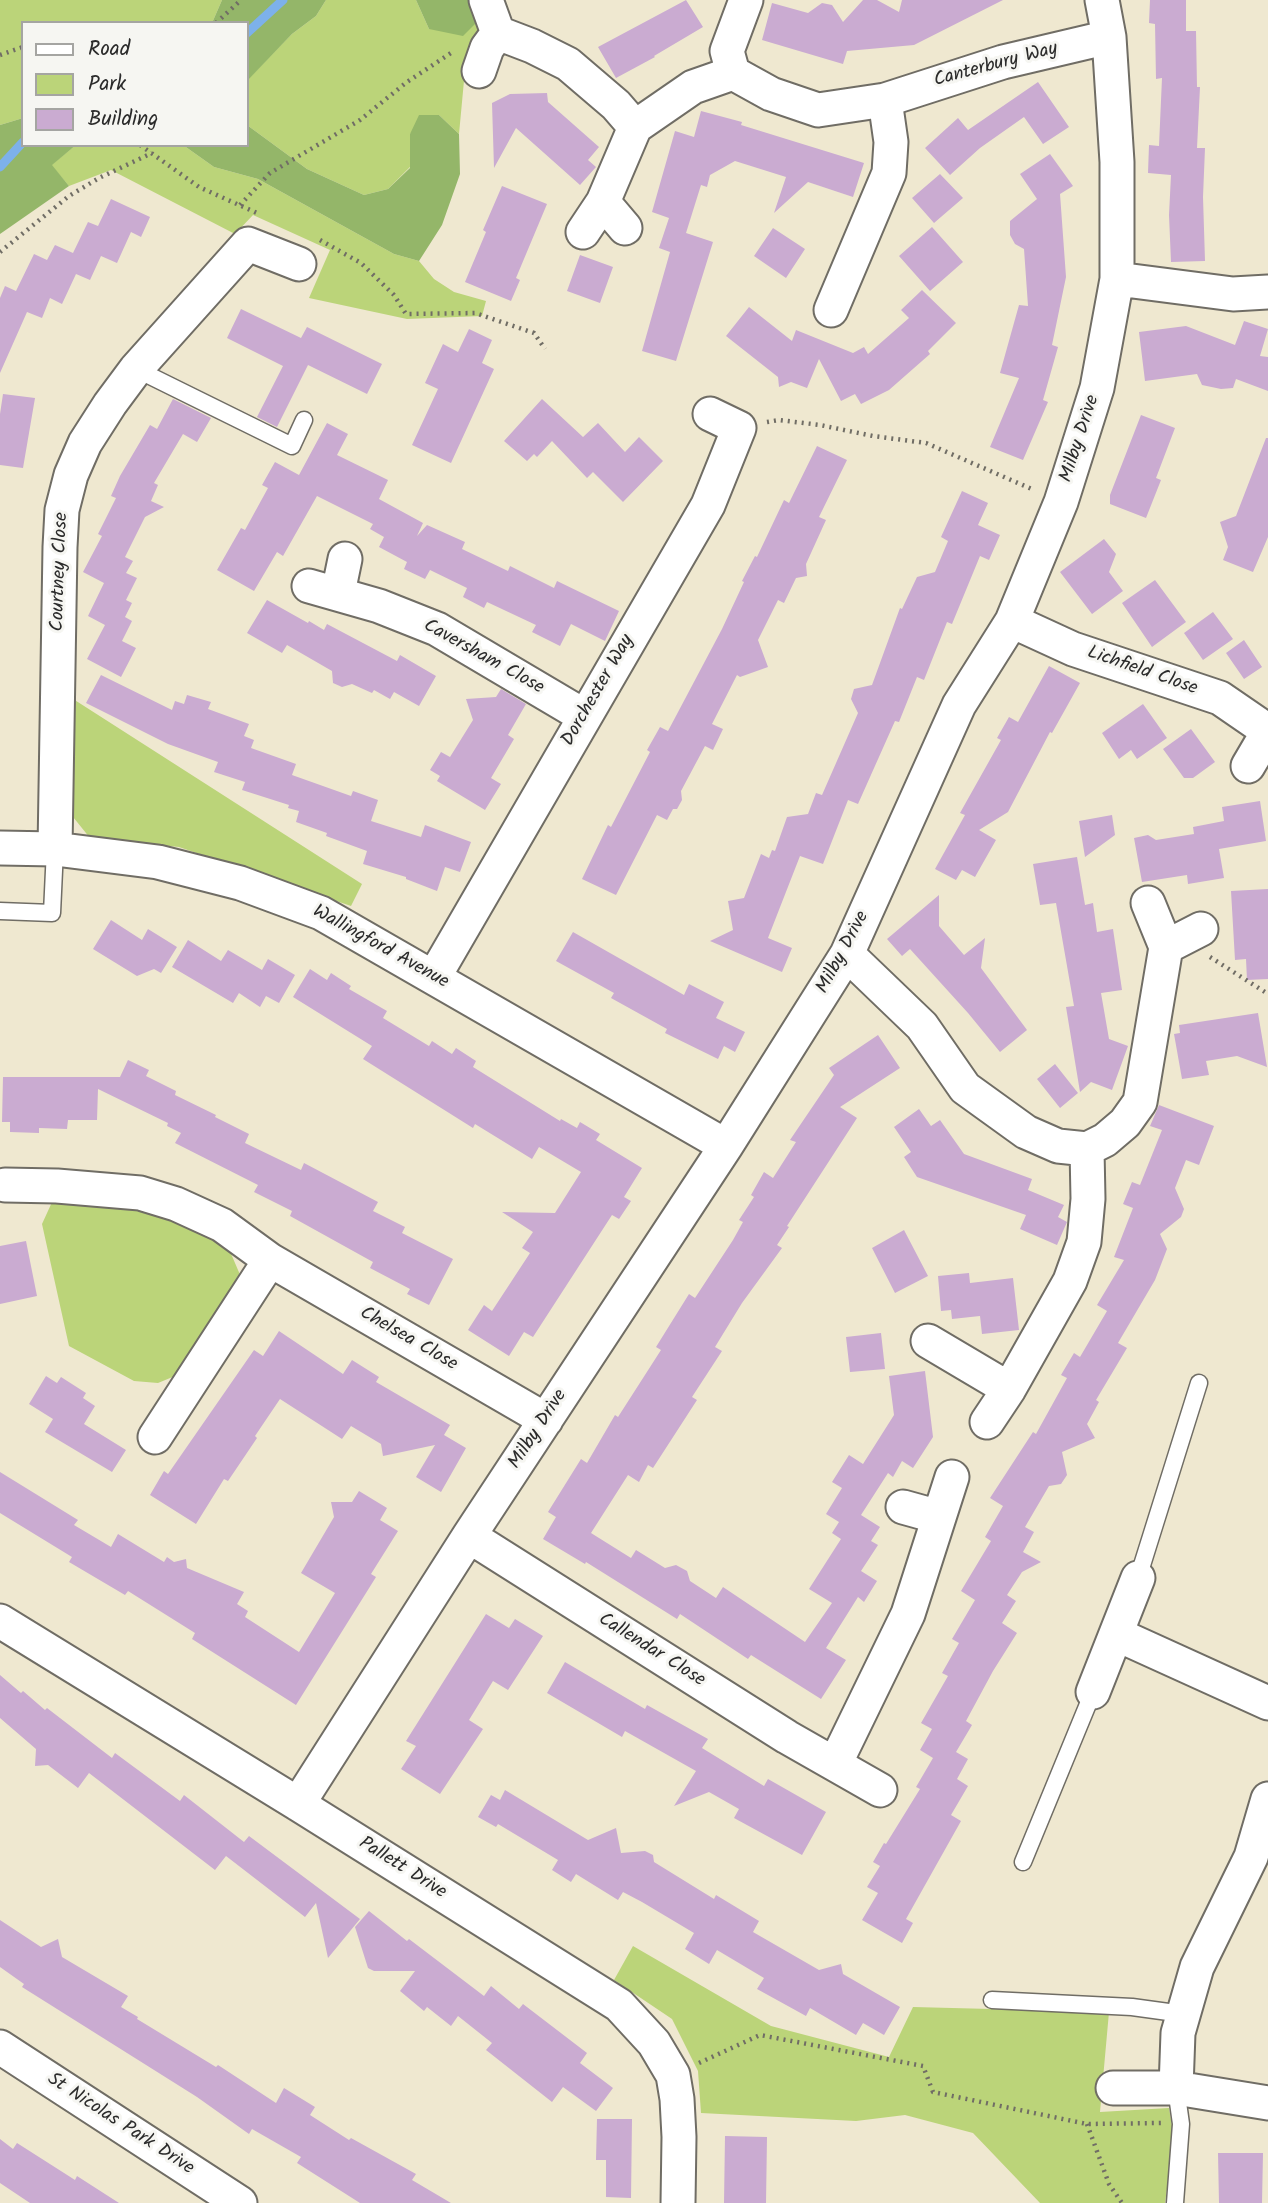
<!DOCTYPE html>
<html>
<head>
<meta charset="utf-8">
<style>
  body { margin:0 }
  #map { position:relative; width:1268px; height:2203px; overflow:hidden; background:#efe8d0; font-family:Kalam,sans-serif }
  canvas { display:block }
  .legend { position:absolute; left:21px; top:21px; width:228px; height:126px; box-sizing:border-box; background:#f6f6f2; border:2px solid #a5a5a2; margin:0; padding:9px 12px; list-style:none; font-size:21px; color:#2b2b2b }
  .legend li { display:flex; align-items:center; gap:14px; height:35px }
  .legend b { width:35px; border:2px solid #a5a5a2 }
</style>
</head>
<body>
<div id="map">
<canvas width="1268" height="2203"></canvas>
<ul class="legend">
<li><b style="height:9px;background:#fff"></b>Road</li>
<li><b style="height:19px;background:#bbd479"></b>Park</li>
<li><b style="height:19px;background:#caabd1"></b>Building</li>
</ul>
</div>
<script>
const ctx = document.querySelector('canvas').getContext('2d');
ctx.lineJoin = 'round';
function paint(path, color) {
  ctx.fillStyle = color;
  ctx.fill(path, 'evenodd');
}
function poly(rows) {
  const path = new Path2D();
  for (const r of rows) {
    path.moveTo(r[0], r[1]);
    for (let i = 2; i < r.length; i += 2) path.lineTo(r[i], r[i + 1]);
  }
  return path;
}
function stroke(path, color, width, dash) {
  ctx.strokeStyle = color;
  ctx.lineWidth = width;
  ctx.lineCap = dash ? 'butt' : 'round';
  ctx.setLineDash(dash || []);
  ctx.stroke(path);
}
function write(font, color, halo, rows, align = 'center') {
  ctx.font = font + ' Kalam,sans-serif';
  ctx.lineWidth = 6;
  ctx.setLineDash([]);
  ctx.textBaseline = 'middle';
  ctx.strokeStyle = halo;
  ctx.fillStyle = color;
  for (const [text, x, y, turn = 0] of rows) {
    ctx.save();
    ctx.translate(x, y);
    ctx.rotate((+turn || 0) * Math.PI / 180);
    ctx.textAlign = isNaN(turn) ? turn : align;
    if (halo) ctx.strokeText(text, 0, 0);
    ctx.fillText(text, 0, 0);
    ctx.restore();
  }
}
paint(poly([
  [0,0,222,0,212,23,23,23,23,118,0,125],
  [326,0,416,0,429,29,479,20,480,38,465,70,459,134,439,115,410,134,410,167,388,189,364,195,307,169,247,125,248,79,292,34,316,16],
  [76,145,183,145,214,167,258,179,394,254,419,261,434,279,454,292,486,301,482,316,407,319,309,298,330,250,253,215,235,234,111,170,69,186,51,165],
  [70,697,362,884,351,906,179,847,90,838,69,812],
  [53,1200,137,1202,226,1242,241,1277,183,1370,175,1376,158,1383,134,1381,69,1346,42,1224],
  [633,1946,771,2026,889,2057,913,2007,1109,2012,1100,2112,1169,2108,1174,2138,1165,2203,1040,2203,973,2133,905,2115,856,2121,701,2113,698,2071,672,2019,614,1980]
]), '#bbd479');
paint(poly([
  [222,0,326,0,316,16,292,34,247,81,247,23,212,23],
  [416,0,478,0,479,20,463,36,429,29],
  [419,115,439,115,459,134,460,174,442,225,419,261,394,254,258,179,214,167,183,145,247,145,247,125,307,169,364,195,388,189,410,168,410,134],
  [23,118,23,145,76,145,52,165,69,186,0,234,0,125]
]), '#94b669');
stroke(poly([
  [247,33,283,0],
  [0,167,23,142]
]), '#7db1ea', 9);
paint(poly([
  [686,0,703,27,654,56,655,57,616,78,598,47],
  [863,0,877,0,899,12,902,0,1003,0,914,45,847,51,843,64,762,40,772,3,808,13,822,3,832,5,843,22],
  [1150,0,1186,0,1186,31,1196,31,1197,87,1200,87,1197,148,1205,148,1203,197,1205,261,1171,262,1169,215,1171,175,1148,173,1149,145,1159,146,1162,78,1156,79,1155,24,1149,23],
  [1038,82,1069,127,1043,144,1024,117,980,148,950,175,925,148,958,118,968,130],
  [547,93,548,102,599,147,588,160,596,167,580,185,516,128,494,168,492,103,510,94],
  [701,111,742,122,741,125,864,163,853,197,808,182,774,213,786,177,735,161,710,175,707,187,701,185,686,233,713,242,676,361,642,351,670,252,659,248,669,218,652,212,675,131,694,137],
  [1050,154,1073,186,1060,194,1066,277,1052,345,1058,347,1043,400,1048,402,1023,460,990,447,1019,378,1000,373,1019,305,1028,306,1024,249,1015,244,1010,235,1010,221,1037,199,1020,174],
  [940,174,963,198,934,223,912,198],
  [502,186,547,204,516,278,520,280,511,301,465,282,486,232,483,230],
  [111,199,150,217,141,237,131,232,117,263,101,256,90,280,76,274,62,304,50,298,42,318,27,312,0,373,0,298,5,286,16,291,34,254,47,260,55,245,73,253,88,222,98,226],
  [932,227,963,262,930,291,899,256],
  [773,228,805,249,786,278,754,256],
  [580,255,613,267,600,303,567,291],
  [922,290,956,323,928,351,930,354,889,390,861,404,855,394,841,401,819,359,807,388,791,382,779,387,778,377,726,336,749,307,792,341,796,330,853,353,864,347,868,354,909,318,901,310],
  [241,309,301,338,307,327,382,364,367,394,308,365,277,427,257,417,283,366,227,338],
  [1244,321,1268,329,1260,356,1268,357,1268,391,1236,379,1233,388,1221,389,1202,385,1197,374,1145,381,1139,332,1186,326,1235,345],
  [469,329,492,340,482,363,494,369,451,463,412,445,438,389,425,383,443,344,458,352],
  [3,394,35,398,23,468,0,465,0,414],
  [173,399,211,418,197,442,183,434,154,483,158,485,151,501,164,507,145,517,125,557,133,561,126,573,137,578,126,600,132,603,125,617,132,621,122,641,136,648,121,677,87,659,105,625,88,616,104,583,83,572,102,536,98,534,116,498,111,496,120,476,150,425,157,429],
  [542,399,583,437,598,423,625,452,639,437,663,461,623,502,593,472,587,478,552,441,537,457,534,454,527,461,504,441],
  [1141,415,1175,428,1156,478,1161,480,1146,518,1110,504,1110,495],
  [327,423,348,434,337,455,388,480,379,499,423,523,417,536,427,525,465,542,462,549,508,571,510,566,554,588,557,581,619,611,605,641,571,624,560,646,532,632,536,625,487,602,484,608,463,597,467,588,430,570,425,579,404,569,407,562,379,547,384,537,370,529,373,524,317,496,283,556,277,552,254,591,217,570,241,528,245,530,268,488,262,485,275,462,299,475],
  [1266,438,1268,438,1268,537,1253,572,1223,560,1228,547,1220,522,1236,516],
  [817,446,847,460,819,517,826,520,806,564,807,576,796,578,784,603,778,600,758,640,768,667,740,677,737,675,712,724,723,729,713,750,705,746,681,791,682,800,677,809,673,809,667,820,657,815,616,895,582,879,608,825,611,827,650,752,647,750,660,727,668,731,722,629,744,582,742,581,755,556,757,557,784,500,789,503],
  [962,491,988,503,978,525,1000,535,989,560,980,556,952,624,947,622,924,680,917,677,899,722,895,721,858,804,848,800,823,864,800,856,768,938,792,948,782,972,710,941,733,930,728,901,744,898,761,854,769,858,772,850,775,851,787,817,808,814,816,793,822,795,858,713,851,699,854,689,872,685,900,608,902,609,917,577,935,572,948,541,941,537],
  [1104,539,1116,554,1109,572,1123,591,1092,614,1060,572],
  [1155,580,1186,622,1152,647,1122,603],
  [267,600,308,623,309,621,324,630,327,624,397,661,400,655,436,676,419,706,394,692,390,699,374,690,372,693,352,684,342,687,333,683,332,671,287,645,282,653,247,633],
  [1213,612,1233,639,1203,660,1184,633],
  [1244,640,1262,667,1244,679,1226,653],
  [1049,666,1080,683,1052,733,1050,732,1008,812,979,830,996,840,975,877,962,870,956,880,935,869,965,815,960,813,1001,740,997,738,1009,717,1018,722],
  [101,675,172,710,175,701,184,704,187,695,211,702,208,709,249,724,244,736,254,740,251,748,296,764,292,775,351,796,353,791,378,800,371,821,421,837,425,825,471,842,460,872,445,867,437,891,406,879,406,877,363,864,367,851,326,836,327,833,296,822,299,811,288,808,289,805,242,790,245,782,214,772,218,762,168,744,86,703],
  [501,689,526,704,508,735,514,739,491,778,501,784,485,810,437,781,440,776,430,770,441,752,450,757,473,720,466,699,496,697],
  [1143,704,1167,738,1137,759,1131,750,1119,759,1102,733],
  [1191,729,1215,762,1193,778,1184,778,1163,749],
  [1260,801,1266,841,1219,849,1224,878,1188,884,1187,875,1142,882,1134,838,1148,835,1156,840,1194,834,1193,827,1224,821,1222,807],
  [1112,815,1115,835,1085,857,1079,821],
  [1077,857,1085,905,1093,903,1097,932,1113,929,1122,990,1101,993,1109,1039,1128,1046,1112,1090,1091,1082,1080,1092,1066,1007,1074,1006,1056,903,1040,905,1033,864],
  [1268,889,1268,979,1247,980,1246,959,1235,960,1231,891],
  [939,895,939,926,964,955,985,938,981,968,1027,1030,1000,1052,968,1013,910,949,902,956,887,939],
  [111,920,142,940,148,929,177,947,161,973,154,969,137,976,93,949],
  [573,932,684,995,689,984,724,1002,716,1018,745,1032,735,1052,724,1046,718,1059,665,1033,667,1029,611,998,614,993,556,961],
  [188,940,221,961,228,950,262,970,268,959,295,975,279,1003,266,996,260,1007,239,993,233,1003,172,967],
  [310,969,327,980,331,973,351,986,349,989,387,1011,383,1018,429,1046,432,1041,452,1054,456,1048,476,1061,473,1067,560,1121,561,1119,577,1128,580,1122,600,1134,596,1140,642,1168,624,1197,631,1201,619,1219,612,1215,533,1337,524,1332,509,1356,468,1330,484,1305,492,1311,530,1253,522,1248,533,1232,502,1212,555,1213,581,1172,539,1147,532,1159,475,1124,473,1128,363,1059,372,1046,293,997],
  [1258,1013,1267,1067,1237,1056,1206,1061,1209,1075,1182,1079,1174,1034,1180,1033,1179,1025],
  [878,1035,900,1068,840,1107,857,1118,787,1226,789,1227,777,1245,782,1248,742,1303,715,1347,722,1351,692,1397,697,1400,653,1468,648,1465,639,1482,628,1475,591,1533,631,1558,636,1550,665,1568,676,1565,687,1571,690,1581,716,1598,723,1587,805,1642,832,1603,809,1589,841,1539,832,1533,839,1522,826,1514,842,1488,832,1482,849,1455,863,1464,894,1415,889,1376,925,1371,933,1437,913,1468,902,1461,893,1477,888,1473,861,1515,880,1527,871,1541,878,1545,861,1571,877,1581,864,1602,858,1597,826,1648,846,1660,821,1699,751,1655,748,1659,680,1614,677,1619,586,1562,585,1564,543,1539,556,1517,548,1512,581,1459,587,1463,615,1415,618,1417,661,1350,656,1347,689,1294,695,1298,733,1240,743,1222,739,1220,754,1197,751,1195,764,1172,773,1178,796,1142,790,1140,834,1075,829,1068],
  [128,1060,149,1070,146,1076,176,1091,175,1095,216,1115,215,1117,249,1134,245,1143,301,1170,304,1163,378,1202,373,1211,405,1227,402,1233,453,1259,429,1305,407,1294,410,1289,370,1268,373,1262,290,1216,292,1211,254,1192,258,1185,175,1143,181,1133,167,1126,168,1123,98,1089,97,1120,68,1120,67,1129,39,1128,39,1133,10,1132,10,1122,2,1122,3,1077,120,1077],
  [1055,1064,1078,1093,1060,1108,1037,1079],
  [1159,1105,1214,1126,1199,1165,1186,1160,1175,1188,1184,1209,1181,1217,1160,1234,1167,1249,1155,1280,1118,1343,1127,1348,1096,1400,1099,1402,1087,1424,1095,1438,1062,1452,1067,1475,1061,1484,1049,1486,1025,1527,1034,1532,1023,1552,1041,1562,1022,1572,1007,1595,1016,1601,1002,1623,1017,1633,993,1671,966,1721,972,1725,956,1752,968,1759,957,1779,968,1786,951,1815,961,1821,906,1919,913,1923,902,1943,862,1920,878,1893,867,1887,880,1866,873,1862,884,1843,886,1844,920,1789,916,1787,933,1758,920,1750,932,1729,921,1723,948,1676,942,1673,959,1643,952,1639,975,1600,961,1591,991,1541,985,1537,1003,1506,990,1498,1033,1432,1036,1434,1067,1378,1061,1375,1074,1353,1080,1357,1107,1311,1097,1305,1124,1260,1114,1257,1133,1208,1123,1204,1132,1182,1140,1185,1162,1130,1150,1126],
  [919,1109,931,1126,940,1120,964,1154,1032,1179,1028,1190,1064,1205,1058,1217,1067,1222,1057,1245,1020,1229,1026,1215,917,1177,904,1157,911,1152,894,1127],
  [904,1230,928,1276,895,1293,872,1248],
  [26,1241,37,1296,0,1304,0,1246],
  [969,1273,970,1283,1013,1278,1019,1330,982,1334,980,1316,952,1319,951,1310,941,1311,938,1276],
  [279,1331,343,1374,352,1360,379,1377,376,1382,450,1425,444,1435,466,1448,441,1492,416,1477,435,1445,383,1456,381,1444,351,1426,342,1439,280,1399,255,1436,257,1438,228,1481,224,1479,196,1524,150,1495,164,1471,168,1474,254,1350,263,1356],
  [881,1333,885,1369,850,1372,846,1337],
  [46,1376,57,1383,61,1377,86,1393,83,1398,95,1406,84,1424,126,1450,112,1472,45,1432,53,1419,29,1404],
  [0,1472,78,1520,74,1525,111,1547,118,1534,164,1562,167,1557,174,1562,186,1559,187,1568,244,1592,237,1604,248,1611,245,1617,299,1652,335,1593,301,1573,334,1517,331,1502,352,1502,359,1491,387,1508,380,1520,398,1531,371,1574,376,1577,296,1705,192,1639,195,1633,128,1591,125,1595,69,1562,72,1557,0,1513],
  [486,1614,509,1628,515,1619,543,1636,508,1690,493,1681,469,1720,483,1729,440,1794,401,1769,416,1746,406,1741],
  [565,1662,645,1709,647,1705,708,1739,702,1748,764,1786,768,1779,826,1812,802,1855,734,1818,739,1809,709,1792,674,1806,696,1771,625,1731,622,1737,547,1693],
  [0,1675,21,1693,23,1691,45,1710,47,1708,112,1758,115,1753,180,1801,184,1795,244,1842,249,1836,360,1919,328,1958,316,1903,305,1917,226,1856,215,1870,89,1773,78,1788,48,1765,35,1766,36,1749,0,1718],
  [505,1790,588,1840,616,1828,621,1853,645,1851,653,1855,654,1862,714,1899,716,1895,759,1921,753,1932,819,1970,841,1964,843,1974,900,2007,884,2035,863,2023,856,2035,810,2008,806,2016,757,1989,764,1978,717,1950,709,1964,685,1949,694,1933,642,1902,623,1892,618,1900,576,1874,571,1882,552,1870,558,1860,498,1824,496,1827,478,1817,491,1795,500,1800],
  [369,1911,407,1941,409,1939,484,1996,491,1986,519,2009,523,2004,587,2053,580,2063,613,2088,596,2111,563,2087,552,2102,486,2050,492,2043,458,2016,451,2026,427,2007,424,2011,400,1991,415,1971,374,1971,368,1968,355,1927],
  [0,1920,41,1947,58,1939,62,1957,128,1996,121,2007,138,2017,137,2019,216,2067,218,2065,276,2103,284,2088,315,2107,310,2115,349,2140,351,2138,416,2174,412,2180,451,2203,360,2203,297,2163,301,2157,252,2129,249,2134,197,2097,22,1987,24,1984,0,1967],
  [597,2119,632,2119,631,2198,606,2197,606,2160,596,2160],
  [725,2136,767,2137,766,2203,724,2203],
  [0,2139,13,2149,17,2143,75,2180,77,2176,119,2203,30,2203,0,2183],
  [1218,2153,1263,2153,1262,2203,1219,2203]
]), '#caabd1');
const lane = poly([
  [136,369,292,446,304,420],
  [0,911,52,913,55,849],
  [1138,1578,1199,1383],
  [1023,1862,1093,1692],
  [992,2000,1132,2007,1183,2014],
  [1175,2203,1181,2124,1176,2088]
]);
const street = poly([
  [486,0,498,33,532,46,568,64,616,105,635,127,693,87,733,73,771,94,818,110,885,100,1003,62,1109,37],
  [479,71,487,48,498,33],
  [733,73,727,51,746,0],
  [603,202,635,127],
  [583,232,603,202,625,228],
  [1117,279,1233,294,1268,292],
  [831,310,889,173,891,142,885,100],
  [309,586,379,606,437,629,584,716],
  [338,593,345,559],
  [1012,621,1073,649,1220,698,1268,731],
  [1248,766,1268,732],
  [0,848,55,849,158,862,240,883,321,913,726,1146],
  [55,849,60,547,62,510,71,475,85,443,110,404,136,369,248,244,299,264],
  [1166,947,1201,929],
  [847,954,922,1026,965,1088,1026,1132,1058,1146,1087,1149],
  [434,977,708,505,739,428,710,414],
  [5,1185,57,1186,140,1193,176,1204,222,1225,270,1260,546,1420],
  [928,1341,1009,1389],
  [987,1422,1009,1389,1070,1281,1084,1242,1088,1199,1087,1149,1105,1140,1125,1123,1140,1102,1166,947,1148,903],
  [155,1437,270,1260],
  [903,1507,939,1517],
  [469,1536,787,1737,880,1790],
  [0,1621,298,1804,619,2005,654,2043,673,2075,677,2099,679,2137,678,2203],
  [1116,1634,1268,1703],
  [1093,1692,1138,1578],
  [835,1764,908,1614,952,1477],
  [298,1804,469,1536,726,1146,847,954,959,705,1012,621,1061,502,1097,388,1117,279,1117,162,1109,37,1102,0],
  [0,2047,240,2203],
  [1113,2088,1176,2088,1268,2103],
  [1176,2088,1178,2033,1197,1967,1251,1857,1268,1799]
]);
stroke(lane, '#706d65', 19);
stroke(street, '#706d65', 37);
stroke(poly([
  [216,23,241,0],
  [0,55,23,47],
  [140,145,199,187,257,213],
  [240,205,270,173,360,120,407,82,454,51],
  [320,240,361,263,394,295,406,314,475,313,534,333,545,349],
  [0,252,69,196,99,178,152,153],
  [767,422,779,420,820,425,873,436,926,443,1034,490],
  [1210,957,1268,994],
  [699,2063,760,2035,923,2066,933,2092,1087,2124,1161,2123],
  [1087,2124,1109,2184,1122,2203]
]), '#706d65', 4.5, [2, 5]);
stroke(lane, '#fff', 16);
stroke(street, '#fff', 33);
write('19px', '#2b2b2b', '#f6f6f2', [
  ["Canterbury Way",996,66,-15],
  ["Milby Drive",1081,439,-72],
  ["Courtney Close",61,572,-88],
  ["Caversham Close",483,658,29],
  ["Lichfield Close",1142,672,19],
  ["Dorchester Way",599,691,-60],
  ["Wallingford Avenue",380,948,29],
  ["Milby Drive",844,953,-62],
  ["Chelsea Close",408,1340,30],
  ["Milby Drive",539,1430,-57],
  ["Callendar Close",651,1651,32],
  ["Pallett Drive",402,1869,32],
  ["St Nicolas Park Drive",120,2125,33]
]);
</script>
</body>
</html>
